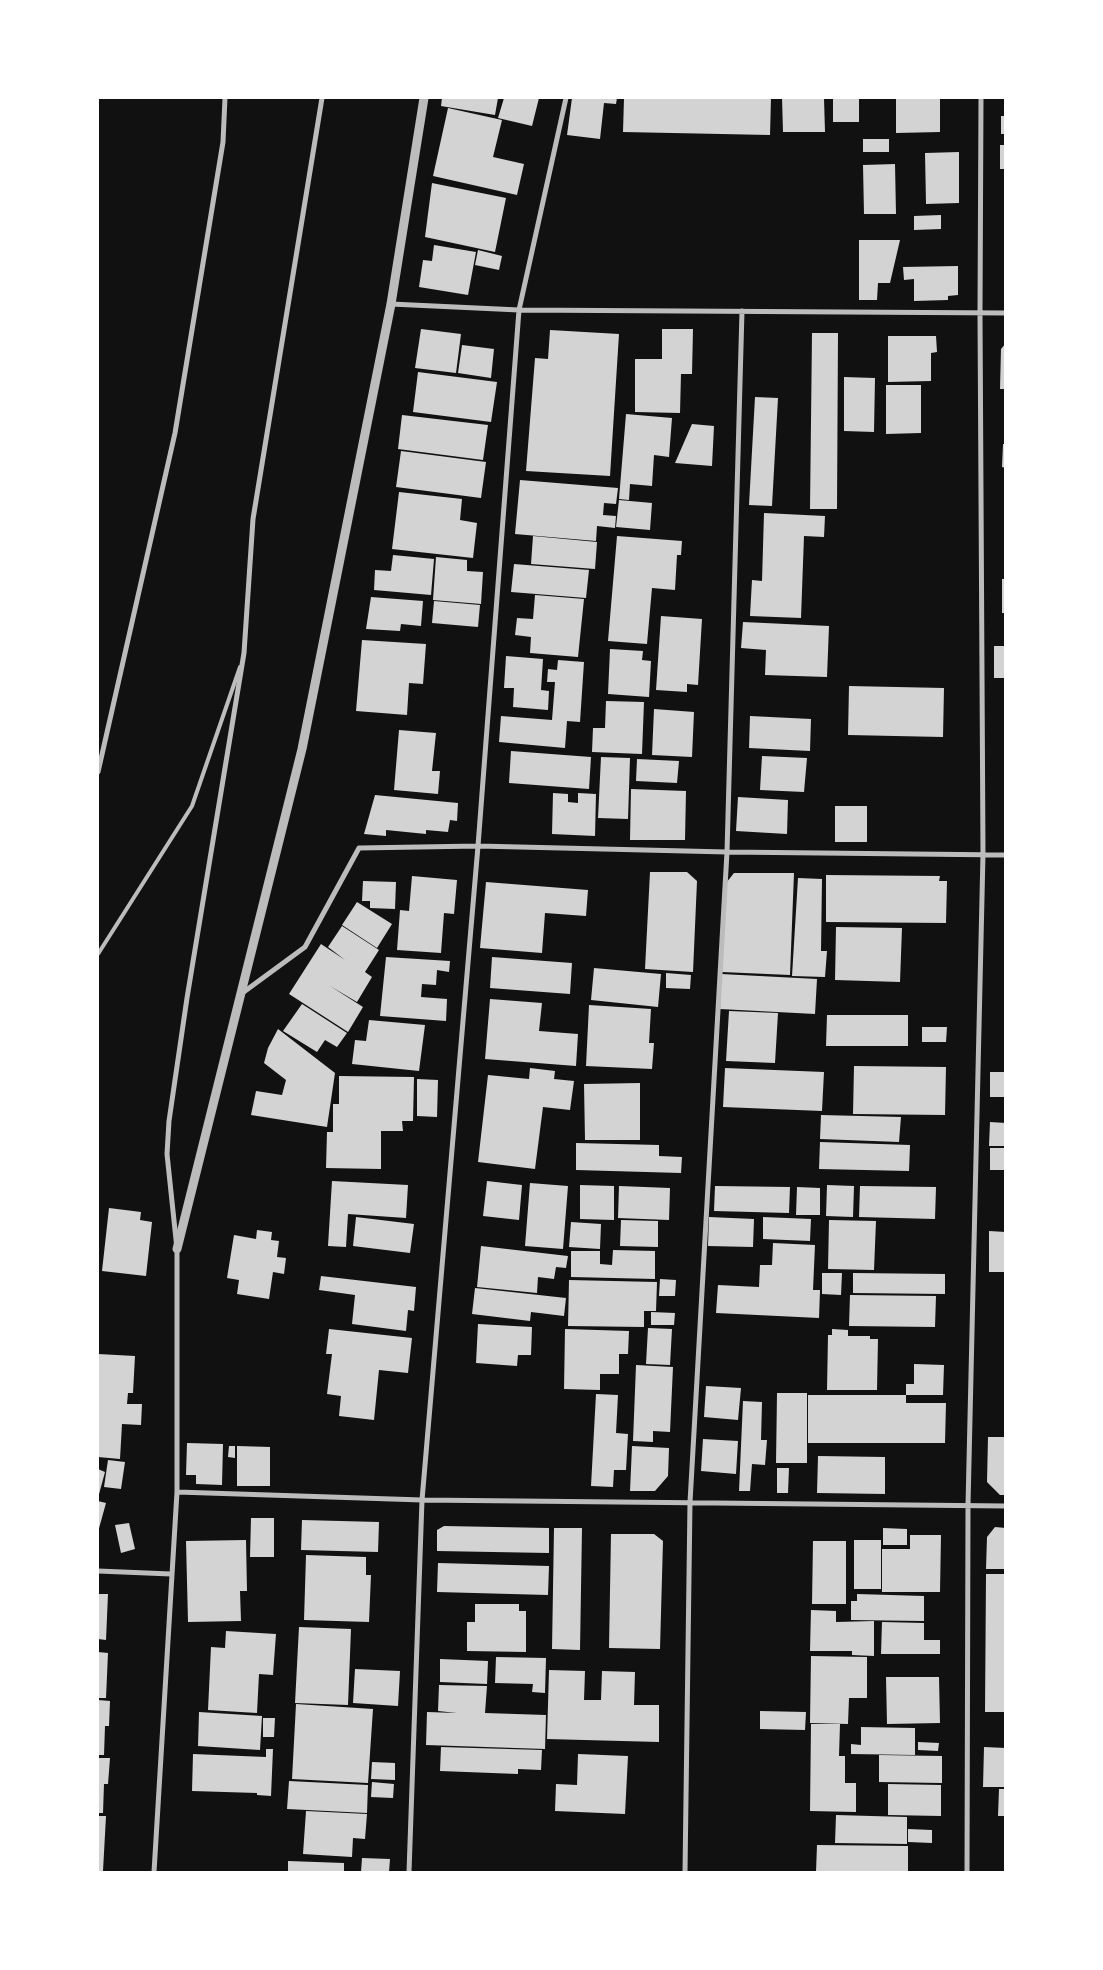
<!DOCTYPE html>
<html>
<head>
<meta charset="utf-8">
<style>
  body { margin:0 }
  #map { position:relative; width:1103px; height:1970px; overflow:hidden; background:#111; font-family:Lato,sans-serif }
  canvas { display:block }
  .frame { position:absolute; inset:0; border:99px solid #fff; pointer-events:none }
</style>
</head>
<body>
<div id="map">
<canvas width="1103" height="1970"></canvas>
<div class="frame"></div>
</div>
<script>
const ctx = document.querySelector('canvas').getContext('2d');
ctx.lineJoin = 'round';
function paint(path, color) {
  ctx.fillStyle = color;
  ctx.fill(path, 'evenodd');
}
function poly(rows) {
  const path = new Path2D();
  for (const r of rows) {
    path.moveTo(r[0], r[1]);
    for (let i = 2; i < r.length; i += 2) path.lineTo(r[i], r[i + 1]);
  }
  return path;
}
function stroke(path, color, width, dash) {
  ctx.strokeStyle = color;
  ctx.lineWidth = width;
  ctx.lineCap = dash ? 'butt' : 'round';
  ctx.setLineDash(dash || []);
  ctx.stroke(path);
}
paint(poly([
  [442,98,498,98,495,115,441,106],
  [504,98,539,98,532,126,498,118],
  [572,98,617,98,616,104,604,103,600,139,567,135],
  [624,98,771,98,770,135,623,132],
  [782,98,824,98,825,132,783,132],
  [833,98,859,98,859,122,833,122],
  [896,98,940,98,940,132,896,133],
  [448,108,502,120,493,157,524,164,517,195,433,176],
  [1001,116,1006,116,1006,134,1001,134],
  [863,139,889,139,889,152,863,152],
  [1000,145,1006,145,1006,169,1000,169],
  [959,152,959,203,926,204,925,153],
  [895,164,896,214,864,214,863,165],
  [432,183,506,198,495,252,425,237],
  [941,215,941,229,914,230,914,216],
  [859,240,900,240,890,283,878,283,877,300,859,300],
  [434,245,476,252,468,295,419,287,423,260,432,261],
  [478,250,502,256,499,270,475,265],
  [958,266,958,295,948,296,948,300,914,301,914,279,904,280,903,267],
  [421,329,461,334,456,373,415,368],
  [662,329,693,329,692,374,681,374,680,413,635,412,635,359,662,359],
  [550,330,619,334,610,476,526,471,535,358,548,359],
  [812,333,838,333,837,509,810,509],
  [888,336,936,336,937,352,931,353,931,381,888,382],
  [1006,343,1006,389,1000,389,1001,349],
  [462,345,494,349,491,378,458,373],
  [418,372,497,382,491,422,413,412],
  [844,377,875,378,874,432,844,431],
  [886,385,921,385,921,433,886,434],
  [755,397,778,398,772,506,749,505],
  [626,414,672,418,669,457,654,455,652,486,630,484,629,500,619,499],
  [402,415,488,425,483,460,398,449],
  [692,424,714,426,712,466,675,463],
  [1003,444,1006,444,1006,468,1002,467],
  [401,451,486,462,481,498,396,487],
  [520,480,618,488,616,504,604,503,603,515,616,516,615,528,597,526,596,541,515,534],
  [399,492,462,499,460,520,477,523,473,558,392,549],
  [619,500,652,503,650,530,616,527],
  [764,513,825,516,824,537,804,536,801,618,750,616,752,580,762,581],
  [533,536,597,542,595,569,531,564],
  [617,536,682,541,681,555,677,555,675,590,652,588,647,644,608,641],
  [393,555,434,559,431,595,374,590,375,570,391,571],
  [436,557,467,560,467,571,483,572,481,604,433,600],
  [514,564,589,570,586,598,511,592],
  [1002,579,1006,579,1006,613,1002,613],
  [535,595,584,599,578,657,530,653,531,637,515,635,517,618,533,619],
  [371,597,423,601,421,626,401,624,400,631,366,629],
  [434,601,480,605,478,627,432,623],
  [661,616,702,619,698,685,687,684,687,692,656,690],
  [743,622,829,626,827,677,765,675,766,650,741,648],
  [362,640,426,644,423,684,409,683,407,715,356,711],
  [994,646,1006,646,1006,678,994,678],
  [610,649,643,651,642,660,651,661,649,697,608,694],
  [506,656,543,659,541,690,549,691,548,710,513,707,514,688,504,688],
  [558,660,584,662,580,722,567,721,565,748,499,742,501,716,552,720,555,682,547,682,548,669,557,670],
  [849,686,944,688,943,737,848,735],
  [606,701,644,702,642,754,592,752,593,728,605,728],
  [654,709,694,712,692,757,652,755],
  [750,716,811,719,810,751,749,748],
  [399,730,436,733,432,771,440,771,438,794,394,790],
  [511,751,591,757,589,789,509,783],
  [762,756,807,758,804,792,760,790],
  [601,757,630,758,628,819,598,818],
  [637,759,679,761,677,783,636,781],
  [631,789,686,791,685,840,630,840],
  [553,793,568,794,568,802,578,803,578,793,596,794,595,836,552,834],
  [375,795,458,803,457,821,450,820,448,832,426,830,426,834,386,830,386,836,364,834],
  [738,797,788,800,787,834,736,831],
  [835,806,867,806,867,842,835,842],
  [650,872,687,872,697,881,693,972,645,969],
  [734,873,794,873,790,975,722,972,726,883],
  [826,875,940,876,939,881,947,881,946,923,826,922],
  [412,876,457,880,454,914,444,913,441,953,397,950,400,910,409,911],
  [798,878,822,879,821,951,827,951,825,977,792,976],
  [363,881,396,882,395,909,370,908,370,901,362,901],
  [486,882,588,890,586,916,545,913,542,953,480,948],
  [357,902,392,924,377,948,342,925],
  [342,926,379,950,365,972,372,977,357,1002,330,986,363,1007,348,1032,289,994,321,944,345,960,328,947],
  [836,927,902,928,900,982,835,980],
  [386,957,450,961,449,972,437,970,436,985,422,984,421,997,447,999,446,1021,380,1016],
  [492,957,572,963,570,994,490,988],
  [594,968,661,974,658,1007,591,1000],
  [666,973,691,975,690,989,666,988],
  [721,974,817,979,815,1014,720,1009],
  [490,999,542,1003,539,1031,578,1034,576,1066,485,1059],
  [302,1004,347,1033,337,1047,325,1040,317,1052,283,1031],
  [589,1005,651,1009,649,1043,654,1043,652,1069,586,1066],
  [729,1011,778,1013,775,1063,726,1061],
  [827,1015,908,1015,908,1046,826,1046],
  [369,1020,425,1025,419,1071,352,1064,355,1040,366,1041],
  [922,1027,947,1027,946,1042,922,1042],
  [278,1029,335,1073,327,1127,251,1115,256,1091,282,1095,286,1080,264,1063,268,1048],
  [854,1066,946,1067,945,1115,853,1114],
  [530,1068,555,1071,554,1079,574,1081,570,1110,543,1107,535,1169,478,1162,488,1075,529,1079],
  [725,1068,824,1072,822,1111,723,1107],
  [990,1072,1006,1072,1006,1097,990,1097],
  [339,1076,414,1077,413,1121,402,1121,403,1131,381,1131,381,1169,326,1168,327,1132,333,1132,333,1104,339,1104],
  [417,1079,438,1080,437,1117,417,1116],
  [640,1083,640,1140,585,1140,584,1084],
  [821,1115,901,1117,899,1142,820,1139],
  [990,1122,1006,1123,1006,1146,989,1146],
  [820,1142,910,1145,909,1171,819,1169],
  [576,1143,659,1145,659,1156,682,1157,681,1173,576,1170],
  [990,1148,1006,1148,1006,1170,990,1170],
  [332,1181,408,1185,406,1218,348,1214,346,1247,328,1246],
  [487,1181,522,1185,519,1220,483,1216],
  [530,1183,568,1186,563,1249,525,1246],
  [580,1185,614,1186,614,1220,580,1219],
  [827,1185,854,1186,853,1217,826,1216],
  [619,1186,670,1188,669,1220,618,1218],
  [715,1186,790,1187,789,1213,714,1211],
  [860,1186,936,1187,935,1219,859,1217],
  [797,1187,820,1188,820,1215,796,1215],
  [109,1208,141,1212,140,1220,152,1222,146,1276,102,1271],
  [356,1217,414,1224,410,1253,353,1246],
  [709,1217,754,1219,753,1247,708,1246],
  [763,1217,811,1219,810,1241,763,1239],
  [621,1220,658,1221,658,1247,620,1246],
  [829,1220,876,1221,874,1270,828,1269],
  [571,1222,601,1224,600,1249,569,1247],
  [257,1230,272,1232,271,1240,279,1241,277,1257,286,1258,284,1274,273,1272,269,1299,237,1294,239,1280,227,1278,234,1235,256,1239],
  [989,1231,1006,1232,1006,1272,989,1272],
  [773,1243,815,1245,813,1290,820,1290,819,1318,716,1313,718,1285,759,1287,760,1265,772,1265],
  [481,1246,568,1256,566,1268,556,1267,554,1279,538,1277,537,1293,477,1287],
  [613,1250,655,1251,655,1279,571,1277,571,1251,600,1251,600,1264,612,1265],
  [822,1273,842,1273,841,1295,822,1294],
  [853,1273,945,1274,945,1294,853,1293],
  [321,1276,416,1287,414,1311,408,1310,406,1331,352,1324,355,1295,319,1290],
  [660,1279,676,1280,675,1296,659,1296],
  [569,1280,657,1282,656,1311,644,1311,644,1327,568,1326],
  [475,1288,566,1298,564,1316,531,1312,530,1321,472,1314],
  [850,1295,936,1296,935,1327,849,1326],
  [651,1312,675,1313,674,1325,651,1325],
  [478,1324,532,1327,531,1355,518,1355,517,1366,476,1363],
  [648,1328,672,1329,670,1365,646,1364],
  [329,1329,412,1338,408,1373,379,1370,374,1420,339,1416,341,1396,327,1394,332,1354,326,1354],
  [565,1329,629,1331,628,1354,619,1354,619,1374,600,1374,600,1390,564,1389],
  [832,1329,848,1330,848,1336,870,1336,870,1339,878,1339,877,1390,827,1390,828,1335,832,1335],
  [98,1354,135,1356,133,1393,128,1393,127,1404,142,1404,141,1425,122,1424,120,1459,98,1457],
  [914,1364,944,1365,943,1395,906,1395,906,1384,914,1384],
  [636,1365,673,1367,670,1432,653,1431,653,1442,633,1441],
  [706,1386,741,1388,738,1420,704,1417],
  [777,1393,807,1393,807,1463,776,1463],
  [596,1394,618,1395,616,1433,628,1434,626,1470,614,1470,613,1487,591,1486],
  [808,1395,906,1395,906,1403,946,1403,945,1443,808,1443],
  [743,1401,762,1402,761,1440,767,1440,765,1465,752,1464,750,1491,739,1491],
  [988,1437,1006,1437,1006,1495,1000,1495,987,1482],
  [703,1439,738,1441,736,1474,701,1471],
  [187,1443,223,1444,222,1485,196,1484,196,1475,186,1475],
  [229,1446,235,1446,235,1458,228,1457],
  [237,1446,270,1447,270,1486,237,1486],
  [632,1446,669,1448,668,1476,655,1491,630,1491],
  [818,1456,885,1457,885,1494,817,1493],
  [108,1460,125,1462,121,1489,104,1487],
  [777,1468,789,1468,788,1493,777,1493],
  [98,1469,105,1472,98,1498],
  [98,1501,106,1503,98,1532],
  [251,1518,274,1518,274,1557,250,1557],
  [302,1520,379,1522,378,1552,301,1550],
  [129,1523,135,1549,121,1553,115,1525],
  [444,1526,549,1528,549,1553,437,1551,437,1530],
  [995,1527,1006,1528,1006,1569,986,1569,987,1537],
  [554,1528,582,1528,580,1650,552,1649],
  [883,1528,907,1529,907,1545,883,1545],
  [611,1534,654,1534,663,1541,660,1649,609,1648],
  [910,1535,941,1535,940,1592,882,1592,882,1549,910,1549],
  [246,1540,247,1591,240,1591,241,1621,188,1622,186,1541],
  [854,1540,881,1540,881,1589,854,1589],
  [813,1541,846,1541,846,1604,812,1604],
  [306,1555,366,1557,366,1575,371,1575,369,1622,304,1620],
  [438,1563,549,1566,548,1595,437,1592],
  [986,1574,1006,1574,1006,1712,985,1712],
  [98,1594,108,1594,106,1640,98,1639],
  [857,1594,924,1596,924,1621,851,1620,851,1601,857,1601],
  [475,1604,519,1604,519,1611,526,1611,526,1652,467,1651,467,1622,475,1622],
  [811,1610,836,1611,836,1622,874,1621,874,1656,852,1655,852,1645,852,1651,810,1651],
  [882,1622,924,1623,924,1640,940,1640,940,1654,881,1654],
  [299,1627,351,1629,348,1705,295,1703],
  [226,1631,276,1634,273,1675,259,1674,257,1713,208,1710,211,1647,225,1648],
  [98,1652,108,1653,106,1698,98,1698],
  [811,1656,867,1657,867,1698,849,1698,848,1724,810,1723],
  [496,1657,546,1658,545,1693,532,1692,533,1684,495,1683],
  [440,1659,488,1661,487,1684,440,1682],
  [355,1669,400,1671,398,1706,353,1703],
  [549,1670,585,1671,584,1700,601,1700,602,1671,635,1672,634,1705,659,1705,659,1742,547,1739],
  [886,1677,939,1677,940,1723,887,1724],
  [439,1685,487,1686,485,1713,546,1715,545,1749,426,1745,427,1712,457,1713,438,1711],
  [98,1700,110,1701,109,1726,105,1726,104,1755,98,1755],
  [296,1704,373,1709,368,1783,292,1779],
  [760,1711,806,1712,805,1730,760,1729],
  [199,1712,262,1716,260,1750,198,1746],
  [263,1718,275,1718,274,1737,263,1737],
  [811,1724,840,1724,839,1756,845,1756,845,1783,856,1783,856,1812,810,1811],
  [861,1727,915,1728,915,1755,851,1754,851,1744,861,1745],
  [918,1742,939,1743,938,1751,918,1750],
  [441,1747,542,1750,541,1770,518,1769,518,1774,440,1771],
  [984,1747,1006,1748,1006,1787,983,1787],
  [266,1749,273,1749,271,1796,257,1795,257,1793,192,1791,193,1754,266,1757],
  [578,1754,628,1756,625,1814,555,1811,556,1784,577,1785],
  [879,1755,942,1756,942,1783,879,1782],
  [98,1758,110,1758,108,1784,104,1784,103,1813,98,1813],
  [372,1762,395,1763,395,1780,371,1779],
  [289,1781,368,1785,367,1813,287,1809],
  [372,1782,394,1784,393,1798,371,1797],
  [888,1784,941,1785,941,1816,888,1815],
  [999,1789,1006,1789,1006,1816,998,1816],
  [306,1811,367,1814,365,1839,353,1838,352,1857,303,1854],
  [836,1815,907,1817,907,1844,835,1843],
  [98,1816,106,1816,103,1871,98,1871],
  [908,1829,932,1830,932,1843,908,1842],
  [817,1845,908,1846,908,1872,816,1872],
  [362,1858,390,1859,389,1872,361,1872],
  [288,1861,344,1863,344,1872,288,1872]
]), '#d3d3d3');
stroke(poly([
  [98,954,192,806,240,667]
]), '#bcbcbc', 4);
stroke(poly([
  [391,304,519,310,1006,313],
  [98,772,175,433,223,142,225,98],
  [241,994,305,947,359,848,478,846,727,852,1006,855],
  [177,1492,422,1500,1006,1506],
  [98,1571,171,1574],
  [154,1872,177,1492,177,1249,167,1154,169,1121,187,998,244,653,253,519,322,98],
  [409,1872,422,1500,478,846,519,310,566,98],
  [685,1872,690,1502,727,852,742,311],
  [967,1872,968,1505,983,854,980,313,981,98]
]), '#bcbcbc', 5);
stroke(poly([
  [177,1249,302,749,391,304,424,98]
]), '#bcbcbc', 9);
</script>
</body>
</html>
